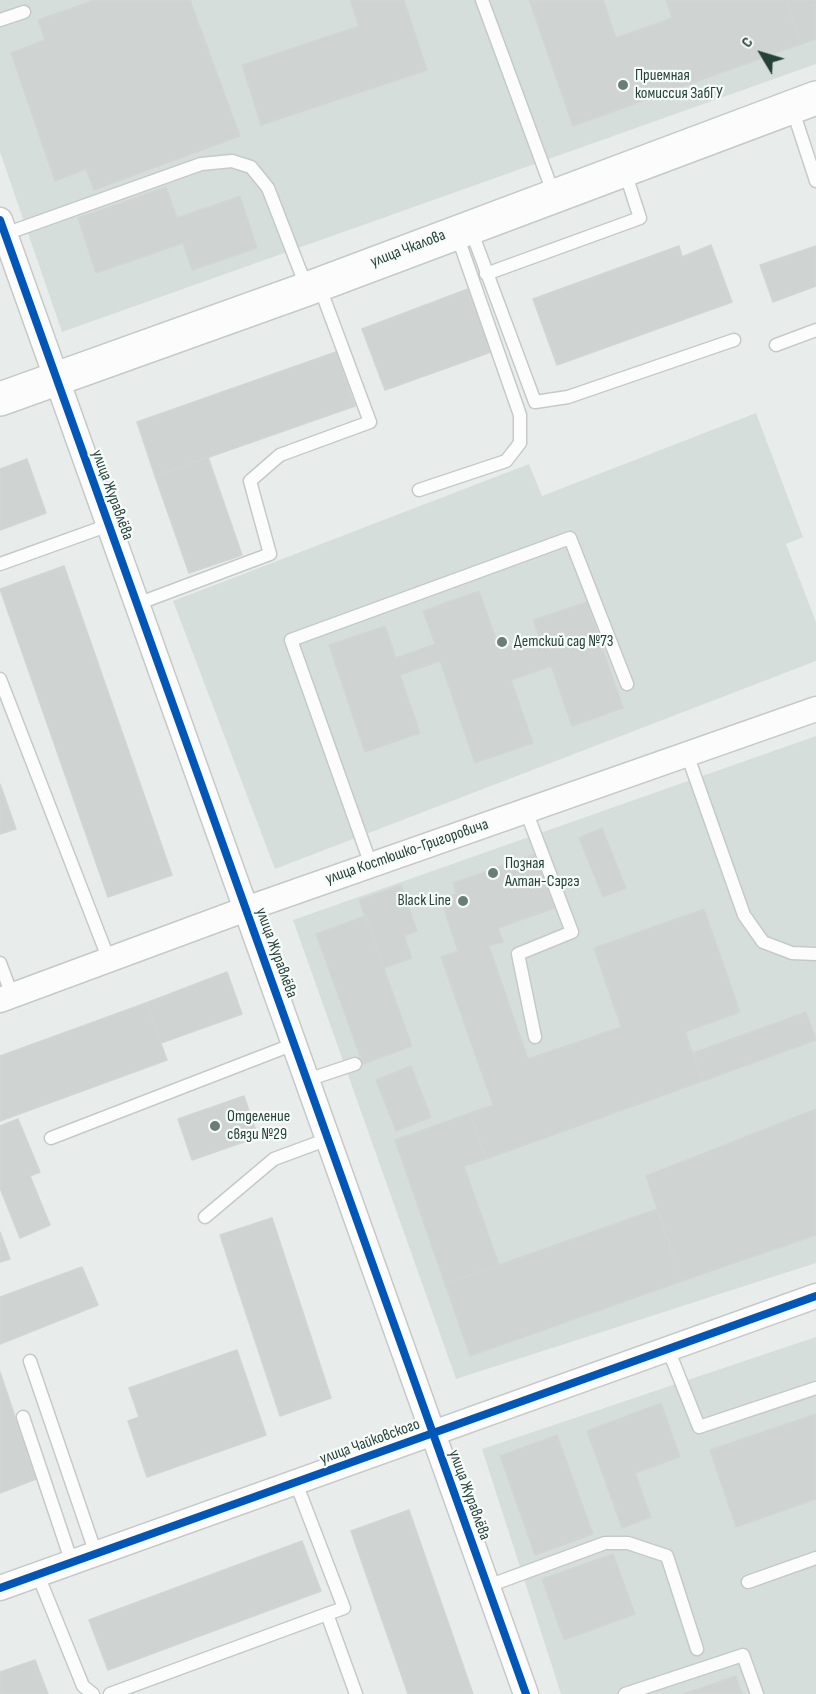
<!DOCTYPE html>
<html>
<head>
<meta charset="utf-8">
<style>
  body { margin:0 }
  #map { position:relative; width:816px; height:1694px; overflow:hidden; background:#e8edeb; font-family:"Sofia Sans Condensed",sans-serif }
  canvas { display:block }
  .north { position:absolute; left:732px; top:24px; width:60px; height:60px; -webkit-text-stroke:4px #f7fbf9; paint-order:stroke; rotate:308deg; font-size:16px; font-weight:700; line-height:24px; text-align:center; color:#24423a }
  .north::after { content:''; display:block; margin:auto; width:21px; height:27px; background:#24423a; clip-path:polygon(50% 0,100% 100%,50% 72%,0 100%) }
</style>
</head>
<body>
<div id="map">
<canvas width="816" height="1694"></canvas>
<div class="north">С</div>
</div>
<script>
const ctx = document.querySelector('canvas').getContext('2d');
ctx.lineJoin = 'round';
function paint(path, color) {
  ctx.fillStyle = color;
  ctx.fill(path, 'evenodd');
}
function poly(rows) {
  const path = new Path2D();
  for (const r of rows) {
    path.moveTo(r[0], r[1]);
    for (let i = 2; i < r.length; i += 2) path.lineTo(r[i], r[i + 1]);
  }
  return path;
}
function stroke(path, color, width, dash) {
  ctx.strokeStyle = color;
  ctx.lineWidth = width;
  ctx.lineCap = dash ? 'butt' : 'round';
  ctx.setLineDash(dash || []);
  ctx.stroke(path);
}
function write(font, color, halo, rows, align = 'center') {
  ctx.font = font + ' "Sofia Sans Condensed",sans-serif';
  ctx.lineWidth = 4.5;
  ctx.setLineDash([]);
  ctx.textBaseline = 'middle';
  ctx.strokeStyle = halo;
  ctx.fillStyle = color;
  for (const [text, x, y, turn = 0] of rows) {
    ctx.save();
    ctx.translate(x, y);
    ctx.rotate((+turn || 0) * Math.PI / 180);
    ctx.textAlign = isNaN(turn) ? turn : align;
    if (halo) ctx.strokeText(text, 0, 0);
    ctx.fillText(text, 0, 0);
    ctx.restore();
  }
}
paint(poly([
  [0,0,816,0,816,64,62,332,0,152],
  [756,413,803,537,786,544,816,622,816,661,275,869,173,601,529,464,542,496],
  [816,736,816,1263,456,1379,293,920],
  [816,1337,816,1694,561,1694,482,1449]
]), '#d6dedb');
const building = poly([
  [95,0,190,0,240,136,94,190,86,169,55,181,11,53,45,40,38,20,95,0],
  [350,0,404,0,427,70,261,125,242,65,359,26,350,0],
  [529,0,603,0,616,38,672,18,666,0,786,0,801,44,573,126,529,0],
  [786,0,816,0,816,39,801,44,786,0],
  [166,187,177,218,240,196,257,248,192,270,183,243,96,273,78,218,166,187],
  [711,245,732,302,557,365,533,299,679,246,682,257,711,245],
  [816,246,816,286,773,302,760,265,816,246],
  [468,289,491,352,385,390,362,329,468,289],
  [336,352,355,406,155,476,137,422,336,352],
  [208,457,242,555,189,573,155,476,208,457],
  [27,459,46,513,0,530,0,469,27,459],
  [64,566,172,875,108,897,0,589,64,566],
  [479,591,500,650,539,636,533,620,587,602,623,708,572,726,551,666,511,680,533,743,475,763,440,661,400,675,420,733,365,752,329,645,385,626,396,658,435,644,423,611,479,591],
  [0,784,16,829,0,834,0,784],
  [602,828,626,888,603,897,579,838,602,828],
  [536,854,555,908,498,928,503,942,489,946,528,1059,621,1027,594,948,704,909,740,1012,685,1032,703,1081,486,1159,470,1113,493,1105,441,957,458,951,441,900,456,894,453,883,536,854],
  [401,885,417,931,404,936,412,958,384,968,359,900,401,885],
  [365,916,412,1046,363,1064,316,934,365,916],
  [227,972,242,1014,161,1043,146,1003,227,972],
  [146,1003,167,1060,0,1121,0,1056,146,1003],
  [806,1012,816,1040,703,1081,693,1053,806,1012],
  [411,1066,431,1117,396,1131,376,1080,411,1066],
  [244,1096,258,1137,192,1160,178,1119,244,1096],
  [816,1109,816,1235,682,1281,646,1176,816,1109],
  [470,1113,486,1159,464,1166,499,1265,445,1284,395,1140,470,1113],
  [18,1119,40,1172,30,1176,50,1225,20,1238,0,1188,0,1126,18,1119],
  [657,1209,682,1281,470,1356,445,1284,657,1209],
  [272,1218,331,1398,280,1416,220,1235,272,1218],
  [0,1232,10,1259,0,1262,0,1232],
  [82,1267,98,1305,0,1344,0,1297,82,1267],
  [237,1350,266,1435,147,1477,128,1421,139,1417,129,1388,237,1350],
  [0,1372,36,1479,0,1493,0,1372],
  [661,1403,680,1457,635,1473,651,1517,622,1528,587,1431,661,1403],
  [816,1414,816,1499,736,1527,710,1450,816,1414],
  [557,1435,593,1534,535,1555,500,1456,557,1435],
  [409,1510,473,1694,408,1694,351,1531,409,1510],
  [302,1541,321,1591,108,1670,89,1620,302,1541],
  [613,1554,635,1614,564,1640,542,1579,613,1554],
  [35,1660,48,1694,0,1694,0,1672,35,1660],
  [736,1676,742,1694,683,1694,736,1676]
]);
paint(building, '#cfd4d2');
stroke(building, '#d1d6d4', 1.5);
const lane = poly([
  [482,0,554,195],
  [0,20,24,12],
  [792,108,816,181],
  [471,230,535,402,568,397,734,340],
  [5,234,201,164,232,161,251,167,268,188,306,286],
  [486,274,640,218,625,172],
  [776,345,816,330],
  [419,490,506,461,520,443,520,415,457,235],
  [0,564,109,525],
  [137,604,270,554,250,481,280,455,370,422,319,285],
  [0,679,109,960],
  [687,754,744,915,763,942,792,953,816,954],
  [526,811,572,932,518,954,535,1037],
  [371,865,291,640,570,538,627,684],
  [0,963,12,995],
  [307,1080,355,1064],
  [51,1138,294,1044],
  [205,1217,274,1159,328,1139],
  [668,1349,699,1427,816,1388],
  [30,1361,96,1554],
  [23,1417,72,1563],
  [296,1483,344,1608,327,1614],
  [38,1575,83,1686,93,1694],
  [748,1582,816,1558],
  [488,1586,605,1543,628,1543,667,1556,697,1649],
  [110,1694,327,1614,356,1694],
  [625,1694,743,1655,757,1694]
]);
const street = poly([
  [0,220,526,1694],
  [0,1000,246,909,816,709],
  [0,1588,816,1296]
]);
const secondary = poly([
  [0,399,307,289,816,98]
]);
stroke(lane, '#c5cac8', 15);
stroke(street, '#c5cac8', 27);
stroke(secondary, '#c3cbc8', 36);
stroke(lane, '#fcfcfc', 12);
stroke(street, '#fcfcfc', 24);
stroke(secondary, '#fcfcfc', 33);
stroke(poly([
  [0,220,526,1694],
  [0,1588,816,1296]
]), '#0057b8', 8);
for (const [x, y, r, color] of [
  [623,85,6,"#697e78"],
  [502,642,6,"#697e78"],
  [493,873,6,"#697e78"],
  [463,901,6,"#697e78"],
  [215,1126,6,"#697e78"]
]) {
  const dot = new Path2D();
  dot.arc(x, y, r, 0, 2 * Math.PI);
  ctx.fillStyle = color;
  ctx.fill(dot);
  stroke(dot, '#f7fbf9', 2);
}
write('16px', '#24423a', '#f7fbf9', [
  ["Приемная",635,76],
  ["комиссия ЗабГУ",635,94],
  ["Детский сад №73",514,642],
  ["Позная",505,864],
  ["Алтан-Сэргэ",505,882],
  ["Black Line",451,901,"right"],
  ["Отделение",227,1117],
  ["связи №29",227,1135]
], 'left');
write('16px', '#24423a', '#f7fbf9', [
  ["улица Чкалова",408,249,-21],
  ["улица Журавлёва",112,495,70],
  ["улица Костюшко-Григоровича",407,852,-19],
  ["улица Журавлёва",276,953,70],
  ["улица Чайковского",370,1442,-20],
  ["улица Журавлёва",469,1495,70]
]);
</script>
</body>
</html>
